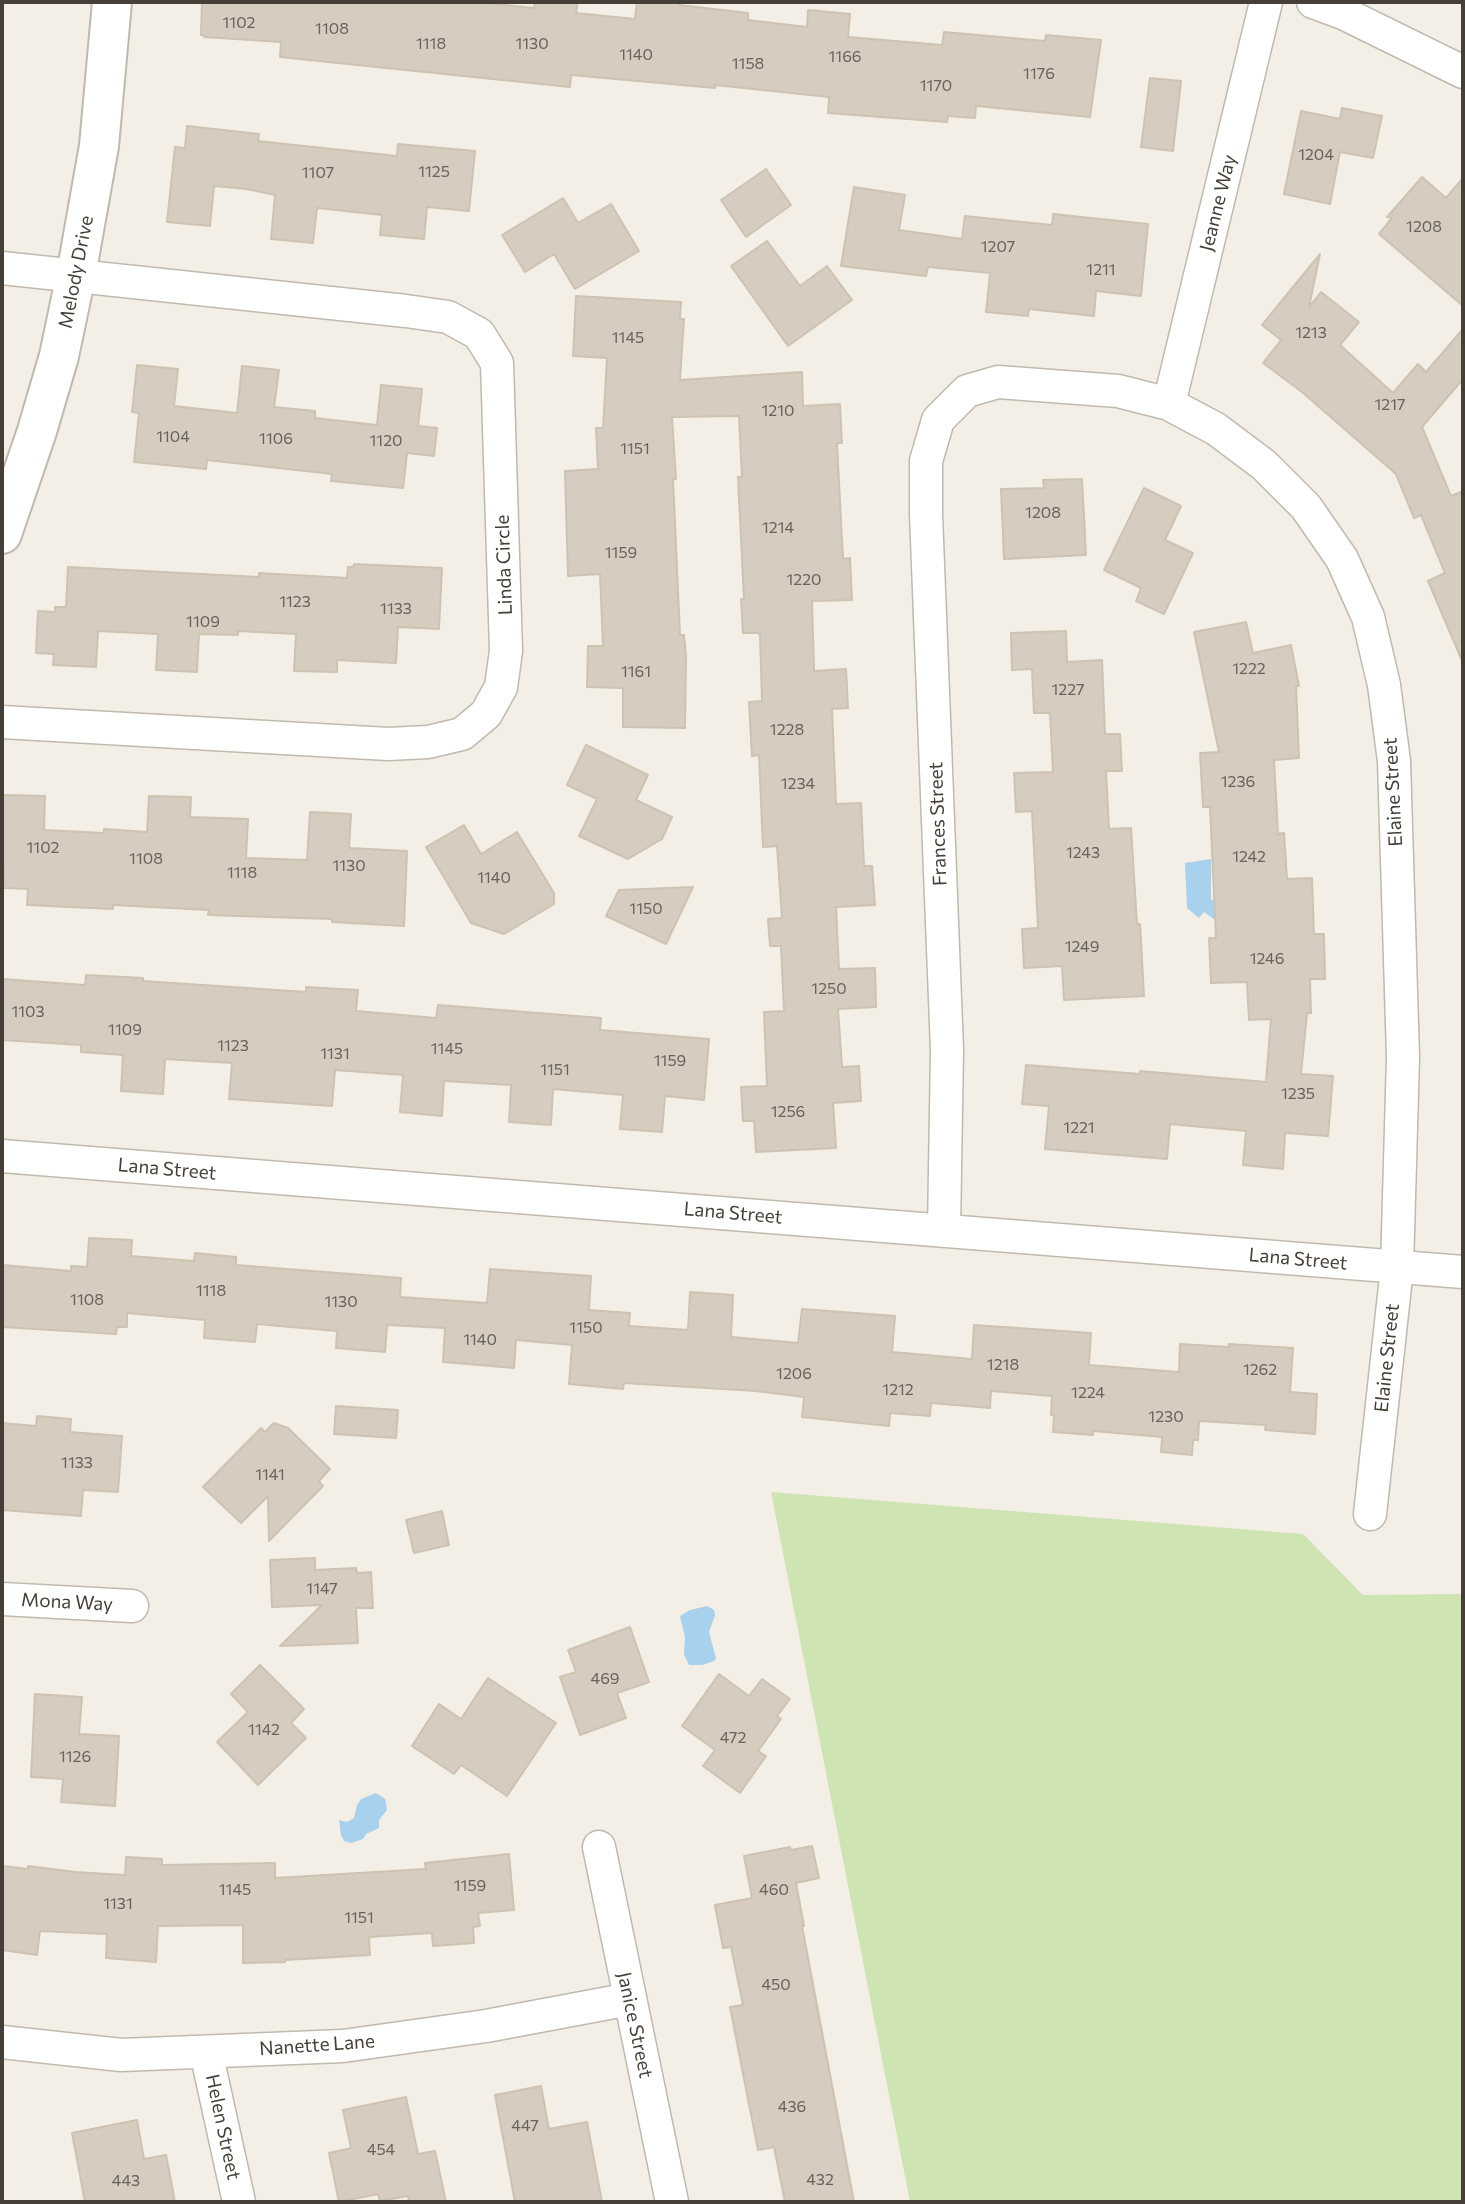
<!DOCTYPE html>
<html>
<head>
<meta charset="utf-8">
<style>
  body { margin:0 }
  #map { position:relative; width:1465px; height:2204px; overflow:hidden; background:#f3efe7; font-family:Commissioner,sans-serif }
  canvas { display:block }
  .frame { position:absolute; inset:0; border:4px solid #453f37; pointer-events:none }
</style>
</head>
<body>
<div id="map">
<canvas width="1465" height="2204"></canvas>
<div class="frame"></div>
</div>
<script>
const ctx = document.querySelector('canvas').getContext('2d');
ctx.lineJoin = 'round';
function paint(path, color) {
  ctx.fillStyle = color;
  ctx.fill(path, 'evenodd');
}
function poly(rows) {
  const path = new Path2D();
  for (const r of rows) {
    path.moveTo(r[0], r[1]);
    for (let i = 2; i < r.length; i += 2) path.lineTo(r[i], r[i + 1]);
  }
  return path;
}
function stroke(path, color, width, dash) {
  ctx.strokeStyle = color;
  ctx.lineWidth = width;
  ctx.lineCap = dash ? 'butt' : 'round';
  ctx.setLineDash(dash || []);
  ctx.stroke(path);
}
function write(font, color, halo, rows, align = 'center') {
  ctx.font = font + ' Commissioner,sans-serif';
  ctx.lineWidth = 7;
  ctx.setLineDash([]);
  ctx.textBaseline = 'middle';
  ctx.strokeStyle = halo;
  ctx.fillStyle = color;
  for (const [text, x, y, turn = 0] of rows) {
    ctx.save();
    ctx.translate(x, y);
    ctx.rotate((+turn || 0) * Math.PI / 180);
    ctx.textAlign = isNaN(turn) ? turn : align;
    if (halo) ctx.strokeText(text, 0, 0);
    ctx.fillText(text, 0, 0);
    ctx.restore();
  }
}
paint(poly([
  [771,1492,1303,1534,1363,1595,1463,1594,1463,2202,910,2202]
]), '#cfe4b3');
paint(poly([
  [1211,859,1211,899,1225,909,1215,920,1204,912,1199,918,1187,908,1185,863],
  [707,1606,714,1610,715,1615,709,1632,716,1658,714,1661,702,1665,689,1665,684,1654,685,1637,680,1616,690,1610],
  [376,1793,385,1799,386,1803,387,1810,379,1820,379,1828,366,1834,363,1839,351,1843,344,1841,341,1835,339,1820,347,1822,354,1818,357,1805,361,1799]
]), '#a7d1ec');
const building = poly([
  [202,2,475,2,534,8,535,2,578,2,576,13,635,19,637,2,680,2,679,5,748,13,748,20,807,27,808,10,850,14,848,37,942,45,944,32,1045,41,1046,35,1101,40,1090,117,976,106,975,118,948,116,947,122,828,113,829,97,715,85,715,88,571,75,570,87,280,57,281,42,204,37,204,35,201,35,202,2],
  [1150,78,1181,81,1173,151,1141,147,1150,78],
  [1342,108,1382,116,1373,158,1340,152,1330,204,1284,194,1301,111,1340,119,1342,108],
  [187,126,259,134,258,141,397,156,398,144,475,151,469,211,427,207,424,239,380,235,382,215,317,208,313,243,271,239,275,195,247,189,214,186,210,226,167,222,175,147,185,148,187,126],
  [766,169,791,205,746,237,721,200,766,169],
  [1422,177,1446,198,1463,178,1463,306,1379,234,1392,218,1387,217,1422,177],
  [854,187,905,195,899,230,962,239,965,216,1052,225,1053,214,1148,224,1141,296,1096,291,1094,316,1029,309,1028,316,986,312,990,273,928,267,926,276,841,266,854,187],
  [563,198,578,223,611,204,639,251,575,289,554,254,525,272,502,235,563,198],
  [767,241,800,286,827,266,852,300,788,346,731,266,767,241],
  [1320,254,1309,307,1321,292,1359,322,1340,345,1393,393,1418,364,1426,372,1463,329,1463,379,1422,427,1451,496,1463,491,1463,663,1428,581,1445,573,1421,515,1414,518,1396,474,1302,392,1263,363,1281,340,1262,325,1320,254],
  [576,296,681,302,680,319,684,319,680,380,802,372,803,406,840,404,842,443,837,443,843,559,850,558,852,600,812,601,814,671,846,669,848,708,832,709,836,804,861,803,864,866,872,866,875,905,836,907,839,969,875,968,876,1007,838,1009,842,1067,859,1066,861,1101,833,1103,836,1148,756,1152,754,1121,743,1121,741,1087,767,1086,764,1012,784,1011,781,946,770,946,768,919,782,918,777,846,763,847,759,755,752,756,749,702,762,701,760,635,758,633,743,633,741,599,744,599,738,477,742,477,739,416,672,417,676,479,673,479,680,635,684,635,686,656,685,728,623,727,623,688,587,687,588,646,603,646,600,574,568,576,565,471,598,469,596,428,603,428,607,358,573,356,576,296],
  [137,365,178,369,174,406,237,413,242,366,279,370,274,407,315,411,315,418,377,425,381,385,422,389,418,426,437,428,434,456,407,453,403,488,331,481,332,474,207,460,206,469,134,462,139,413,132,412,137,365],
  [1082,479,1086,555,1004,559,1001,489,1044,488,1043,480,1082,479],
  [1144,488,1181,506,1165,540,1193,553,1164,614,1136,601,1141,588,1104,570,1144,488],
  [354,564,442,568,439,629,398,627,396,663,337,660,337,672,294,671,296,634,238,631,238,635,199,634,197,672,156,670,158,634,98,631,96,667,53,665,54,654,36,653,38,611,55,612,55,607,66,607,68,567,259,577,259,573,347,578,348,567,353,567,354,564],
  [1246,622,1253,653,1291,645,1299,686,1296,686,1299,758,1274,760,1278,834,1284,833,1287,879,1312,878,1314,934,1324,934,1325,979,1310,979,1311,1013,1307,1013,1301,1074,1333,1076,1328,1136,1285,1133,1283,1169,1243,1165,1246,1131,1170,1124,1167,1159,1045,1149,1049,1106,1022,1104,1026,1065,1140,1074,1140,1071,1266,1082,1271,1019,1249,1020,1247,982,1211,983,1209,938,1216,938,1210,807,1203,807,1200,753,1219,752,1194,632,1246,622],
  [1066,631,1067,662,1102,660,1105,734,1120,734,1122,771,1106,771,1109,829,1131,828,1137,924,1140,924,1144,996,1064,1000,1062,966,1024,968,1022,929,1038,928,1032,811,1016,812,1014,773,1053,772,1050,713,1034,713,1032,669,1012,670,1011,633,1066,631],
  [586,745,648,775,636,800,672,817,662,839,628,859,579,836,597,799,567,785,586,745],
  [3,795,45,796,44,830,104,833,104,829,147,832,149,796,191,797,190,817,248,819,246,858,307,860,310,812,351,814,349,848,407,851,404,926,332,922,332,919,208,915,209,910,113,905,113,909,27,905,28,889,4,888,4,864,2,863,3,795],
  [464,825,481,854,517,832,554,893,554,904,504,934,471,923,426,847,464,825],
  [693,887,666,944,606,916,619,890,693,887],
  [86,975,143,978,143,981,306,992,306,987,358,990,356,1011,436,1018,438,1005,601,1018,600,1030,709,1039,704,1100,665,1096,662,1132,620,1129,623,1095,553,1089,551,1125,509,1122,511,1085,444,1081,442,1116,400,1112,403,1075,335,1070,332,1106,229,1099,232,1063,165,1059,163,1094,121,1091,123,1055,81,1052,81,1045,2,1040,2,979,85,985,86,975],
  [89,1238,132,1240,131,1256,194,1261,195,1253,236,1257,236,1265,401,1278,400,1297,487,1303,490,1269,591,1276,589,1310,630,1313,629,1326,688,1330,690,1292,733,1295,731,1337,798,1343,802,1309,895,1316,892,1352,972,1359,974,1325,1091,1333,1089,1365,1179,1372,1180,1344,1229,1347,1229,1344,1293,1348,1290,1392,1317,1394,1315,1434,1265,1430,1266,1425,1199,1421,1198,1440,1193,1440,1192,1455,1161,1452,1162,1437,1093,1431,1093,1435,1053,1432,1054,1415,1051,1415,1052,1396,991,1391,990,1408,931,1403,930,1416,890,1413,889,1426,802,1417,804,1397,756,1391,624,1383,623,1389,569,1384,572,1345,516,1340,514,1368,443,1362,445,1328,387,1325,385,1352,336,1348,337,1331,257,1324,255,1342,204,1338,205,1320,127,1313,127,1327,117,1327,116,1334,2,1327,2,1265,71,1271,71,1266,87,1267,89,1238],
  [336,1406,398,1410,396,1438,334,1434,336,1406],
  [37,1416,71,1419,70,1432,122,1436,118,1492,83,1490,81,1516,2,1510,2,1423,36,1426,37,1416],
  [274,1423,288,1428,330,1469,319,1481,323,1486,269,1541,268,1496,241,1523,203,1487,261,1428,265,1432,274,1423],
  [442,1511,449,1545,414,1553,406,1520,442,1511],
  [315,1558,315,1570,356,1568,357,1573,371,1572,373,1608,356,1608,358,1643,280,1646,322,1605,272,1607,270,1560,315,1558],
  [630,1627,649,1682,617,1693,626,1718,580,1735,560,1677,576,1672,568,1650,630,1627],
  [260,1665,304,1709,291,1723,306,1738,258,1785,217,1742,248,1712,231,1694,260,1665],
  [719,1674,749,1696,762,1679,790,1699,777,1716,781,1719,758,1751,766,1756,740,1793,703,1766,715,1750,682,1726,719,1674],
  [488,1678,556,1723,507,1796,461,1765,454,1774,412,1746,439,1704,461,1719,488,1678],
  [35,1694,82,1697,79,1734,119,1736,115,1806,61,1802,63,1779,31,1777,35,1694],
  [812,1846,819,1878,796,1883,804,1926,802,1926,854,2202,785,2202,774,2147,758,2150,730,2007,743,2005,731,1947,723,1948,715,1905,752,1898,744,1856,790,1847,791,1850,812,1846],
  [509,1854,514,1910,478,1913,480,1926,473,1927,474,1943,433,1946,432,1933,369,1937,370,1955,285,1960,285,1962,243,1963,243,1925,158,1926,156,1962,106,1958,107,1934,40,1931,37,1955,2,1950,2,1866,28,1869,28,1866,75,1872,125,1875,126,1857,162,1859,162,1865,275,1863,275,1878,426,1869,425,1863,509,1854],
  [541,2086,549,2129,587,2122,602,2202,515,2202,495,2095,541,2086],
  [406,2097,418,2154,435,2151,446,2202,409,2202,408,2196,380,2201,378,2194,339,2202,329,2153,351,2148,343,2110,406,2097],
  [137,2120,144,2159,166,2155,175,2202,85,2202,72,2133,137,2120]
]);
paint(building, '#d6cdc0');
stroke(building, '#cec2b1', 2);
const minor = poly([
  [1313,2,1343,13,1463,72],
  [2,268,406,311,448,317,479,334,497,363,506,651,501,687,486,714,462,734,428,742,388,744,2,722],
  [1169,404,1266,2],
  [2,1156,1463,1272],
  [944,1230,947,1050,926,514,926,461,938,420,967,391,998,382,1118,391,1169,404,1216,429,1264,465,1306,507,1342,559,1368,617,1384,685,1394,761,1403,1057,1397,1268,1370,1514],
  [2,1599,132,1606],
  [599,1847,672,2202],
  [2,2042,121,2055,343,2046,486,2026,630,1999],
  [206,2052,239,2202]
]);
const tertiary = poly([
  [2,534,37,431,59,356,76,275,99,146,112,2]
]);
stroke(minor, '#c0b9ad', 35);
stroke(tertiary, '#c0b9ad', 42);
stroke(minor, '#fff', 32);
stroke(tertiary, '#fff', 38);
write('16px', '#696259', null, [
  ["1102",239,23],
  ["1108",332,29],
  ["1118",431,44],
  ["1130",532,44],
  ["1140",636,55],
  ["1166",845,57],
  ["1158",748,64],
  ["1176",1039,74],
  ["1170",936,86],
  ["1204",1316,155],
  ["1125",434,172],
  ["1107",318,173],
  ["1208",1424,227],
  ["1207",998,247],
  ["1211",1101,270],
  ["1213",1311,333],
  ["1145",628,338],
  ["1217",1390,405],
  ["1210",778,411],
  ["1104",173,437],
  ["1106",276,439],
  ["1120",386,441],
  ["1151",635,449],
  ["1208",1043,513],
  ["1214",778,528],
  ["1159",621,553],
  ["1220",804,580],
  ["1123",295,602],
  ["1133",396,609],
  ["1109",203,622],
  ["1222",1249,669],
  ["1161",636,672],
  ["1227",1068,690],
  ["1228",787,730],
  ["1236",1238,782],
  ["1234",798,784],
  ["1102",43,848],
  ["1243",1083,853],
  ["1242",1249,857],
  ["1108",146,859],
  ["1130",349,866],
  ["1118",242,873],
  ["1140",494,878],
  ["1150",646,909],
  ["1249",1082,947],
  ["1246",1267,959],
  ["1250",829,989],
  ["1103",28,1012],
  ["1109",125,1030],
  ["1123",233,1046],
  ["1145",447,1049],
  ["1131",335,1054],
  ["1159",670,1061],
  ["1151",555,1070],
  ["1235",1298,1094],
  ["1256",788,1112],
  ["1221",1079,1128],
  ["1118",211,1291],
  ["1108",87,1300],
  ["1130",341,1302],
  ["1150",586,1328],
  ["1140",480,1340],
  ["1218",1003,1365],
  ["1262",1260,1370],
  ["1206",794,1374],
  ["1212",898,1390],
  ["1224",1088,1393],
  ["1230",1166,1417],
  ["1133",77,1463],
  ["1141",270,1475],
  ["1147",322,1589],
  ["469",605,1679],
  ["1142",264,1730],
  ["472",733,1738],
  ["1126",75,1757],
  ["1159",470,1886],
  ["1145",235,1890],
  ["460",774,1890],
  ["1131",118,1904],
  ["1151",359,1918],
  ["450",776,1985],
  ["436",792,2107],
  ["447",525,2126],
  ["454",381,2150],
  ["432",820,2180],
  ["443",126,2181]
]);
write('19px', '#453f37', '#fff', [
  ["Jeanne Way",1218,203,-76],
  ["Melody Drive",76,272,-79],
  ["Linda Circle",504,565,-92],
  ["Elaine Street",1393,792,-93],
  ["Frances Street",938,824,-92],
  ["Lana Street",167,1169,5],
  ["Lana Street",733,1213,5],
  ["Lana Street",1298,1259,5],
  ["Elaine Street",1387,1358,-84],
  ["Mona Way",67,1602,3],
  ["Janice Street",635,2025,78],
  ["Nanette Lane",317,2045,-4],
  ["Helen Street",223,2127,78]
]);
</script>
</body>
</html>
